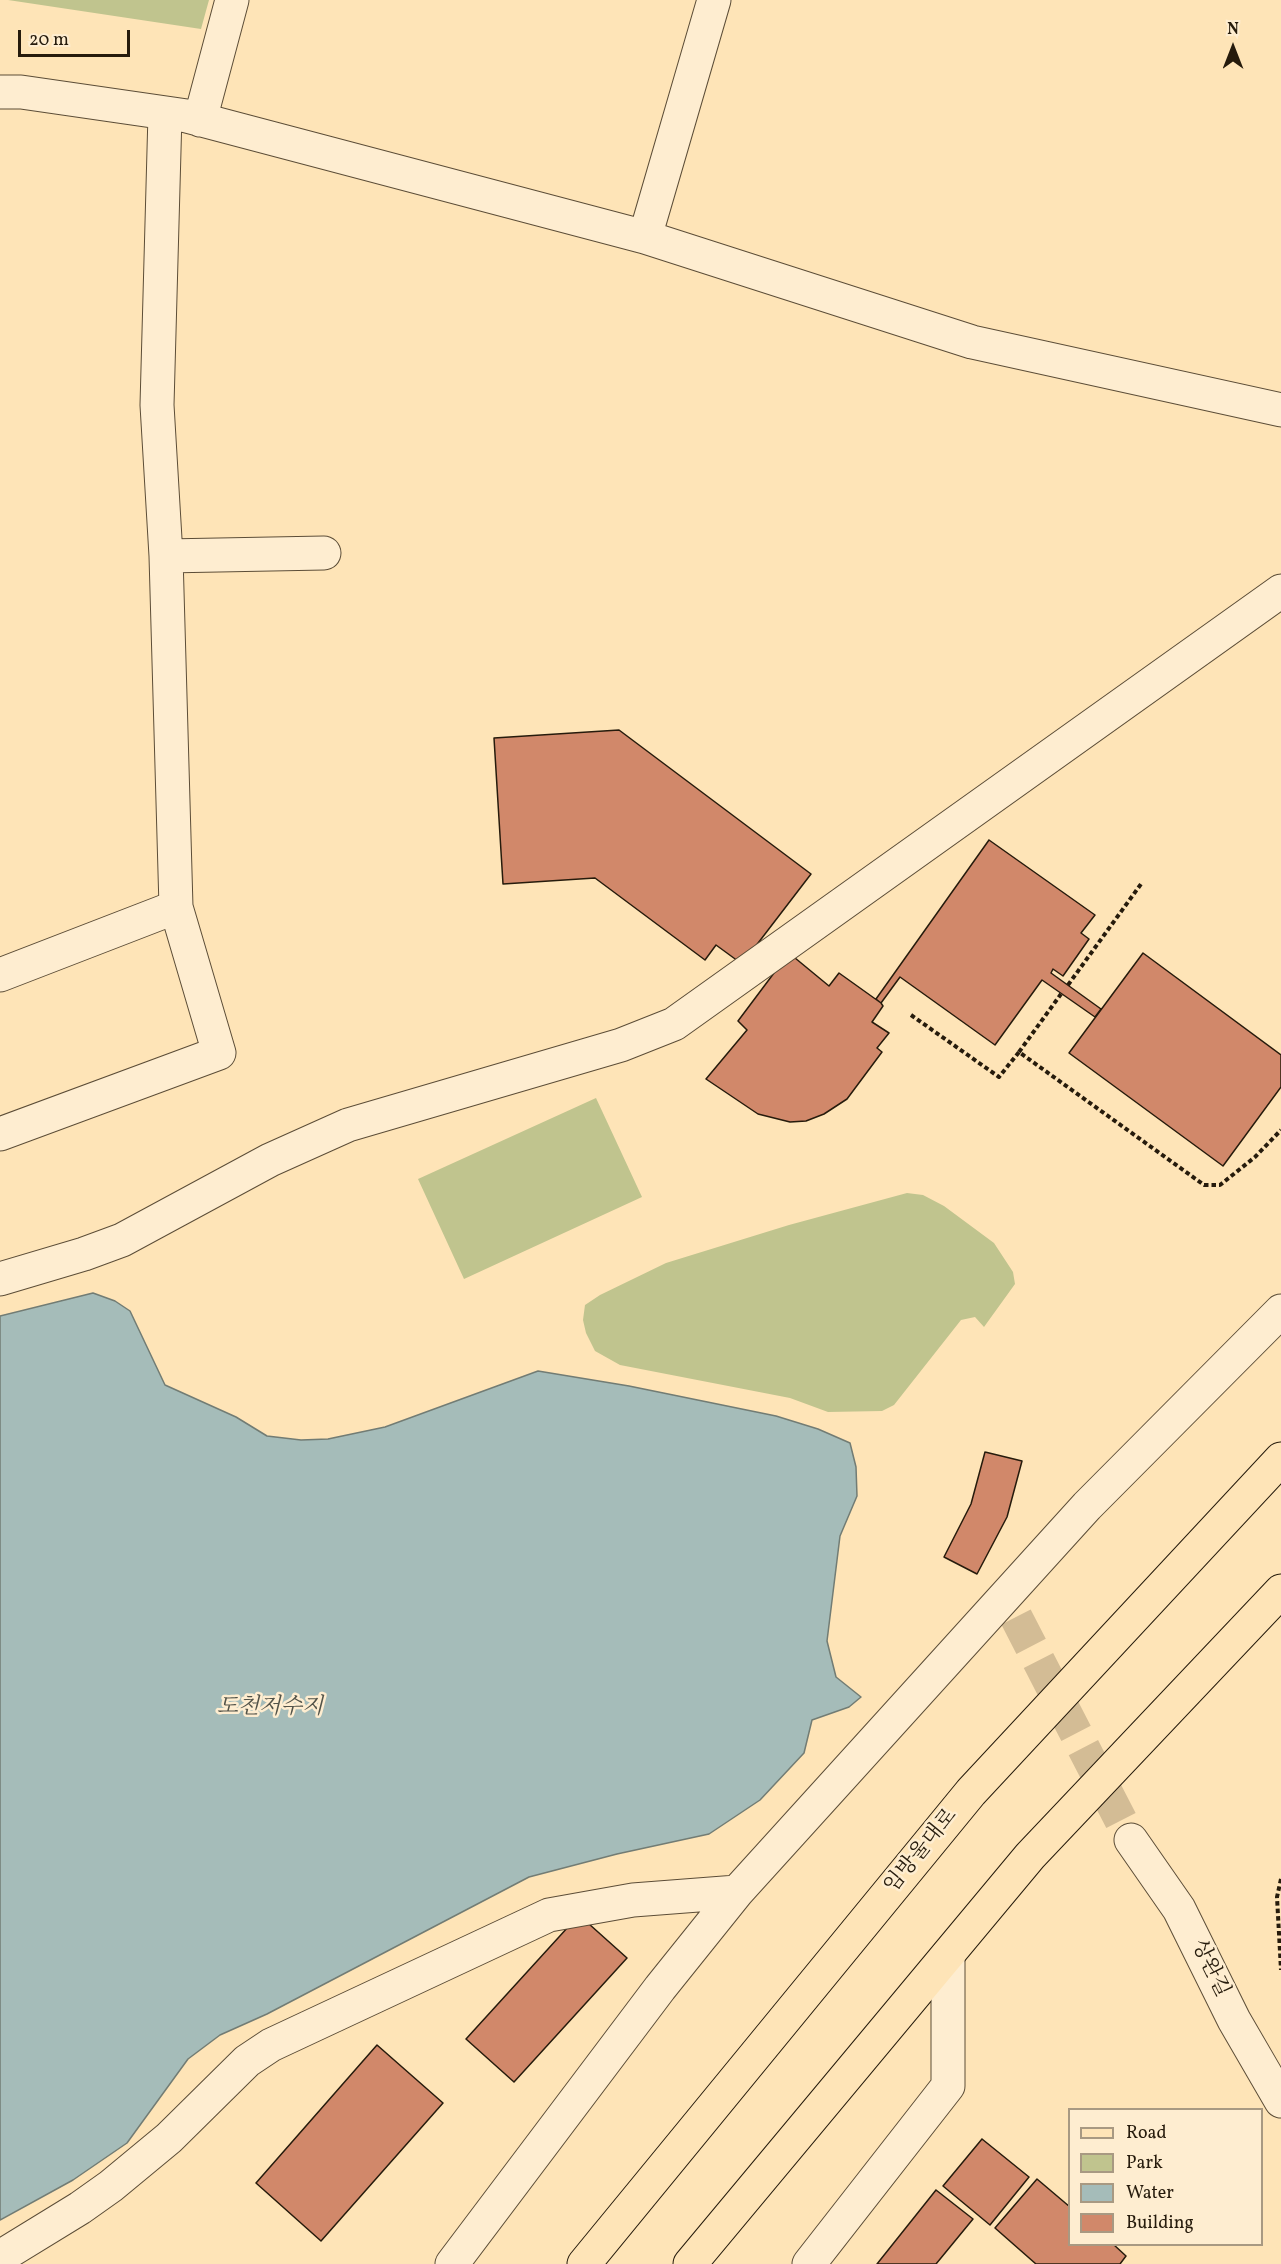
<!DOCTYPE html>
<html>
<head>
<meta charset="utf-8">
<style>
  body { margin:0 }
  #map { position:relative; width:1281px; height:2264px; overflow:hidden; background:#fee4b7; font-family:Vollkorn,serif }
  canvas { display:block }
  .legend { position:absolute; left:1068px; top:2108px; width:195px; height:138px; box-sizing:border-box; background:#feedd0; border:2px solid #a89982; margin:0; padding:8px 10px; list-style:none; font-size:18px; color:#261b0c }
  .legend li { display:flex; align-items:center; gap:12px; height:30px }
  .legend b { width:30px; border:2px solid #a89982 }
  .north { position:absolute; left:1203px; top:18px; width:60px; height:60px; -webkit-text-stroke:4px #feedd0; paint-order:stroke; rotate:0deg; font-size:16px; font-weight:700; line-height:24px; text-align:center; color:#261b0c }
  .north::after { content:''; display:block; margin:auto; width:21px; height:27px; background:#261b0c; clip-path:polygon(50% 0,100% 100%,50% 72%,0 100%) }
  .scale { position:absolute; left:18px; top:30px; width:112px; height:27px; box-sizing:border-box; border:3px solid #261b0c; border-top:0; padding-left:8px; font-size:18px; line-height:21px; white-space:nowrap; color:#261b0c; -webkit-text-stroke:4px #feedd0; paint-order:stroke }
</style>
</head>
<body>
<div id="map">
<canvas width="1281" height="2264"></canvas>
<ul class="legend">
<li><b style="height:8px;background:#fee4b7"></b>Road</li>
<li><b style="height:16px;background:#c0c48e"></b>Park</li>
<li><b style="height:16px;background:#a5bcb9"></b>Water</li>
<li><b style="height:16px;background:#d1886a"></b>Building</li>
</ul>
<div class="north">N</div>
<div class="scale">20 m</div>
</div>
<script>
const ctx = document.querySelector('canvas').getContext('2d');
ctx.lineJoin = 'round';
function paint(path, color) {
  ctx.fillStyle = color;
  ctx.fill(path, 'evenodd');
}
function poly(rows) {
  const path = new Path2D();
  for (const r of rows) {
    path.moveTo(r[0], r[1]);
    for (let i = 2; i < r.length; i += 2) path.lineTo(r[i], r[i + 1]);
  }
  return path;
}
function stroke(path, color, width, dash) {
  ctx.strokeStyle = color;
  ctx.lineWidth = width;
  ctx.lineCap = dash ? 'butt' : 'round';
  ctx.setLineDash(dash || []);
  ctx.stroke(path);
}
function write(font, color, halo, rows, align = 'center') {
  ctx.font = font + ' Vollkorn,"Noto Serif KR",serif';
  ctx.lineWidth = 5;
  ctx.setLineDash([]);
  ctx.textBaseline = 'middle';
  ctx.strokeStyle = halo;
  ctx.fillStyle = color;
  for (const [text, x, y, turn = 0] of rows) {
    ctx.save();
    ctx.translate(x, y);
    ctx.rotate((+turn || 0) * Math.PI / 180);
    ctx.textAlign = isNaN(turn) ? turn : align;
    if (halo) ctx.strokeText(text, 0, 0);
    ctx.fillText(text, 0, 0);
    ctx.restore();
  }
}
paint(poly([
  [8,0,209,0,201,29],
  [596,1098,642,1197,464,1279,418,1179],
  [907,1193,923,1195,944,1206,994,1243,1013,1272,1015,1284,984,1327,975,1317,961,1320,894,1405,882,1411,828,1412,790,1398,620,1365,595,1351,586,1333,583,1320,585,1305,600,1295,666,1263,789,1225]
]), '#c0c48e');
const water = poly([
  [93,1293,115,1301,130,1311,165,1385,236,1417,267,1436,301,1440,328,1439,385,1427,538,1371,629,1386,776,1416,818,1429,850,1443,856,1467,857,1496,840,1536,827,1641,836,1677,861,1697,849,1707,812,1720,804,1753,760,1800,709,1834,617,1854,529,1877,267,2014,220,2035,188,2059,127,2143,73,2180,0,2220,0,1316,93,1293]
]);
paint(water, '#a5bcb9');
stroke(water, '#727c74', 1.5);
const building = poly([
  [619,730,811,874,742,964,716,945,705,960,595,878,503,884,494,738,619,730],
  [989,840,1095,915,1081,933,1089,939,1063,976,1053,969,1051,973,1101,1009,1095,1017,1042,980,995,1045,900,977,881,1003,876,999,989,840],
  [789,953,829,986,839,973,881,1003,883,1006,872,1022,889,1033,877,1048,882,1052,847,1099,824,1114,806,1121,790,1122,758,1114,706,1079,747,1030,738,1021,789,953],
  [1143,953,1281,1055,1281,1087,1223,1166,1069,1053,1143,953],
  [985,1452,1022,1461,1007,1517,977,1574,944,1557,971,1504,985,1452],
  [579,1915,627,1958,514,2082,466,2039,579,1915],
  [377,2045,443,2103,321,2241,256,2183,377,2045],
  [982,2139,1029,2177,990,2225,943,2186,982,2139],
  [1037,2179,1070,2207,1070,2244,1113,2244,1126,2256,1120,2264,1036,2264,995,2228,1037,2179],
  [936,2190,973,2219,936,2264,877,2264,936,2190]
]);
paint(building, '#d1886a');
stroke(building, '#261b0c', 1.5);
stroke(poly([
  [1016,1617,1131,1840]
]), '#d3bc95', 33, [33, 16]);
const minor = poly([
  [0,92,21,92,187,116,645,237,972,342,1281,410],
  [200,120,232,0],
  [645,237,714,0],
  [166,556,324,553],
  [0,975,176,907,166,556,157,405,165,114],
  [0,1134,219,1053,176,907],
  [0,1279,84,1254,122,1240,270,1160,348,1125,621,1045,674,1024,1281,591],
  [1131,1840,1179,1909,1234,2020,1281,2101],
  [0,2257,80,2208,111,2186,169,2138,247,2061,271,2045,549,1915,633,1900,737,1892],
  [452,2264,660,1988,737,1892,1087,1506,1281,1311],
  [809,2264,948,2086,948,1955]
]);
const major = poly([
  [584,2264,971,1792,1281,1459],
  [690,2264,1030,1856,1281,1591]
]);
stroke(minor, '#5c4d37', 35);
stroke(major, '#261b0c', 35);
stroke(poly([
  [1068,985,1141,884],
  [911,1015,999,1077,1019,1052,1204,1185,1220,1185,1255,1157,1281,1130],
  [1019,1052,1061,994],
  [1281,1879,1277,1897,1281,1970]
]), '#261b0c', 4, [4.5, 3]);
stroke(minor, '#feedd0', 33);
stroke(major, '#fee4b7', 33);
write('21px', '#261b0c', '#feedd0', [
  ["임방울대로",922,1852,-51],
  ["상완길",1209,1969,64]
]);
write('italic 22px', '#525349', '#feedd0', [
  ["도천저수지",270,1709]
]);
</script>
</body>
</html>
